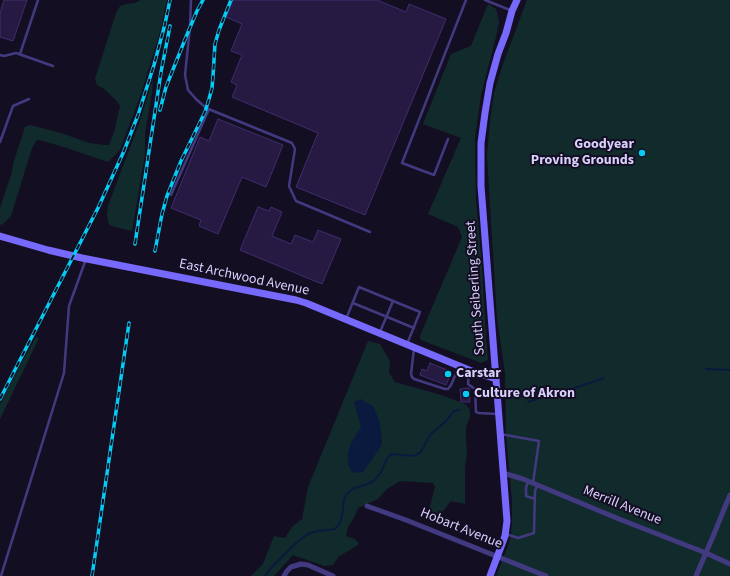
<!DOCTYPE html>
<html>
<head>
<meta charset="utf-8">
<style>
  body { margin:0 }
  canvas { display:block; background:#130e22 }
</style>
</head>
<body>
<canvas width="730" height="576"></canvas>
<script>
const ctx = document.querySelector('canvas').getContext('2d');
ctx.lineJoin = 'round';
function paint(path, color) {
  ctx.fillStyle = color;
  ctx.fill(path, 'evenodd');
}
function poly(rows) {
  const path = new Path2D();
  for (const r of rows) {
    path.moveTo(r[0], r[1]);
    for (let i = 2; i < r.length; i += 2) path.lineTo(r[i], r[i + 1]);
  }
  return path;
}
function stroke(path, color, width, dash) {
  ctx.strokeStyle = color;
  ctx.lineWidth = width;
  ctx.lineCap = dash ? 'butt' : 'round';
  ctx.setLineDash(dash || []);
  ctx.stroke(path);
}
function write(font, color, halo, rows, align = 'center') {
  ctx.font = font + ' "Source Sans 3",sans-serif';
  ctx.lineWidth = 4;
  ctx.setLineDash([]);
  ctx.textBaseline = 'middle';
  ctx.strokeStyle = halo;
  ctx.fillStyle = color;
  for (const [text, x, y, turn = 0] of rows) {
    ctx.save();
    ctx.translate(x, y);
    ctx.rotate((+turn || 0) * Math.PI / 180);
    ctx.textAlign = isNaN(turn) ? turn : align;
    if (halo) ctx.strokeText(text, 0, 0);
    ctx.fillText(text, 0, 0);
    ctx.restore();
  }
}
paint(poly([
  [141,0,167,0,164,13,162,25,141,94,120,150,108,162,67,148,43,141,37,140,32,148,11,216,2,225,0,224,0,208,12,172,13,164,25,127,30,125,38,127,61,133,89,143,104,145,109,145,114,132,120,106,116,100,104,89,97,85,95,79,116,13,120,6,126,4,135,3],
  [527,0,730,0,730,576,496,576,508,546,511,535,512,522,512,501,506,434,505,373,497,318,487,156,490,121,494,93,503,64],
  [488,4,496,9,499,21,496,37,481,95,475,137,475,158,476,200,482,267,486,338,488,360,481,363,476,361,421,340,420,336,462,237,458,227,428,214,461,138,423,124,451,54,471,46],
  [153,78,152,92,145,133,145,155,132,231,111,226,108,222,107,215,108,206,112,195,139,124],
  [36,337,39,338,0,419,0,404,22,362],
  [368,341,380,344,390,361,389,373,395,382,441,395,465,404,470,410,470,416,466,427,466,440,467,451,465,469,465,504,451,501,439,516,431,520,427,518,435,487,433,483,400,481,387,489,378,499,358,508,355,516,348,527,346,536,355,539,359,544,350,550,339,556,333,565,324,566,293,555,274,576,251,576,263,564,274,536,285,538,292,527,302,519,308,487]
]), '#112b2c');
paint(poly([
  [361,399,374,407,380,424,382,439,382,445,363,472,355,473,351,471,348,464,348,452,351,443,361,427,354,402]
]), '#0a1a3f');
stroke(poly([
  [706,369,730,370],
  [528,402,561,391,575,388,604,378],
  [265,576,269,570,297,542,308,534,317,531,335,529,340,523,342,516,344,500,347,494,354,488,365,485,374,481,381,472,387,459,391,454,413,456,420,453,430,435,446,421,454,411,460,410]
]), '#0a1a3f', 2);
const building = poly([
  [4,0,27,0,13,41,0,37,0,13,4,0],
  [233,0,377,0,406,12,409,4,446,19,365,215,296,187,318,133,232,97,237,85,231,82,242,55,231,51,242,24,226,17,233,0],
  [218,119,283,145,266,187,242,177,218,234,199,226,201,220,171,208,200,137,209,141,218,119],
  [258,207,269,211,271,207,282,212,272,236,291,244,295,235,313,242,318,230,341,239,322,284,240,250,258,207],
  [430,363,452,372,446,385,420,375,422,369,427,371,430,363],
  [469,388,470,402,461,402,460,389,469,388]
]);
paint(building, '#261a43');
stroke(building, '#3f2d6e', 1);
stroke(poly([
  [191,0,190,27,185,75,188,90,196,99,206,108,292,143,295,149,289,186,296,201,370,232],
  [485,0,510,10],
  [20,54,38,0],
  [0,55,4,56,16,53,53,66],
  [448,139,434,175,402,163,466,0],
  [0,142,13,106,29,99],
  [171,195,209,109],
  [353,303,414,328],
  [346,319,359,287,420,312,407,344],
  [380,332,393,301],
  [414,349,411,374,412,377,414,379,445,389,448,389,451,385,459,367],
  [469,371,468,384,475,389,476,412,479,413,498,414],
  [500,434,539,441,533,483],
  [528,482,526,488,526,496,535,499],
  [506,534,518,538,534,533,535,491,537,486],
  [1,576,64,373,69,306,86,259]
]), '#423a80', 2.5);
stroke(poly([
  [503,473,523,479,619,519,706,553,730,564],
  [367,506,406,520,546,576],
  [284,576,287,571,291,567,301,564,308,565,333,576],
  [696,576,714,534,727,502,730,495]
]), '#423a80', 5);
stroke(poly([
  [0,236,48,250,82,258,296,300,306,303,469,370,496,379],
  [490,576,505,536,507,521,481,186,481,143,485,113,490,83,498,54,506,33,512,11,517,0]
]), '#7769fc', 7);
const rail = poly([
  [160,110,166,87,186,37,197,11,203,0],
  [135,244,161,72,170,26],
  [155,251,162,214,167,196,181,161,205,112,209,99,212,88,213,76,215,44,219,30,231,0],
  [0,399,98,208,124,151,138,115,154,65,165,24,170,0],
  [92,576,129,323]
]);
stroke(rail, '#05ccf5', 3.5);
stroke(rail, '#130e22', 2, [6]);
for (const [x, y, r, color] of [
  [642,153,4,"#05ccf5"],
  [448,374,4,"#05ccf5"],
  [466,394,4,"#05ccf5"]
]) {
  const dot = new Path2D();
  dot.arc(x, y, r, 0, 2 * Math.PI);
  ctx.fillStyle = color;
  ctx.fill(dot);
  stroke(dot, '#130e22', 1.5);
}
write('bold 14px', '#d9d0fe', '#130e22', [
  ["Goodyear",634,145,"right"],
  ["Proving Grounds",634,161,"right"],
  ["Carstar",456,374],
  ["Culture of Akron",474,394]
], 'left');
write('14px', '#d9d0fe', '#130e22', [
  ["East Archwood Avenue",244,278,12],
  ["South Seiberling Street",476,288,-94],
  ["Merrill Avenue",622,506,22],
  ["Hobart Avenue",461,529,22]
]);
</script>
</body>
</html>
